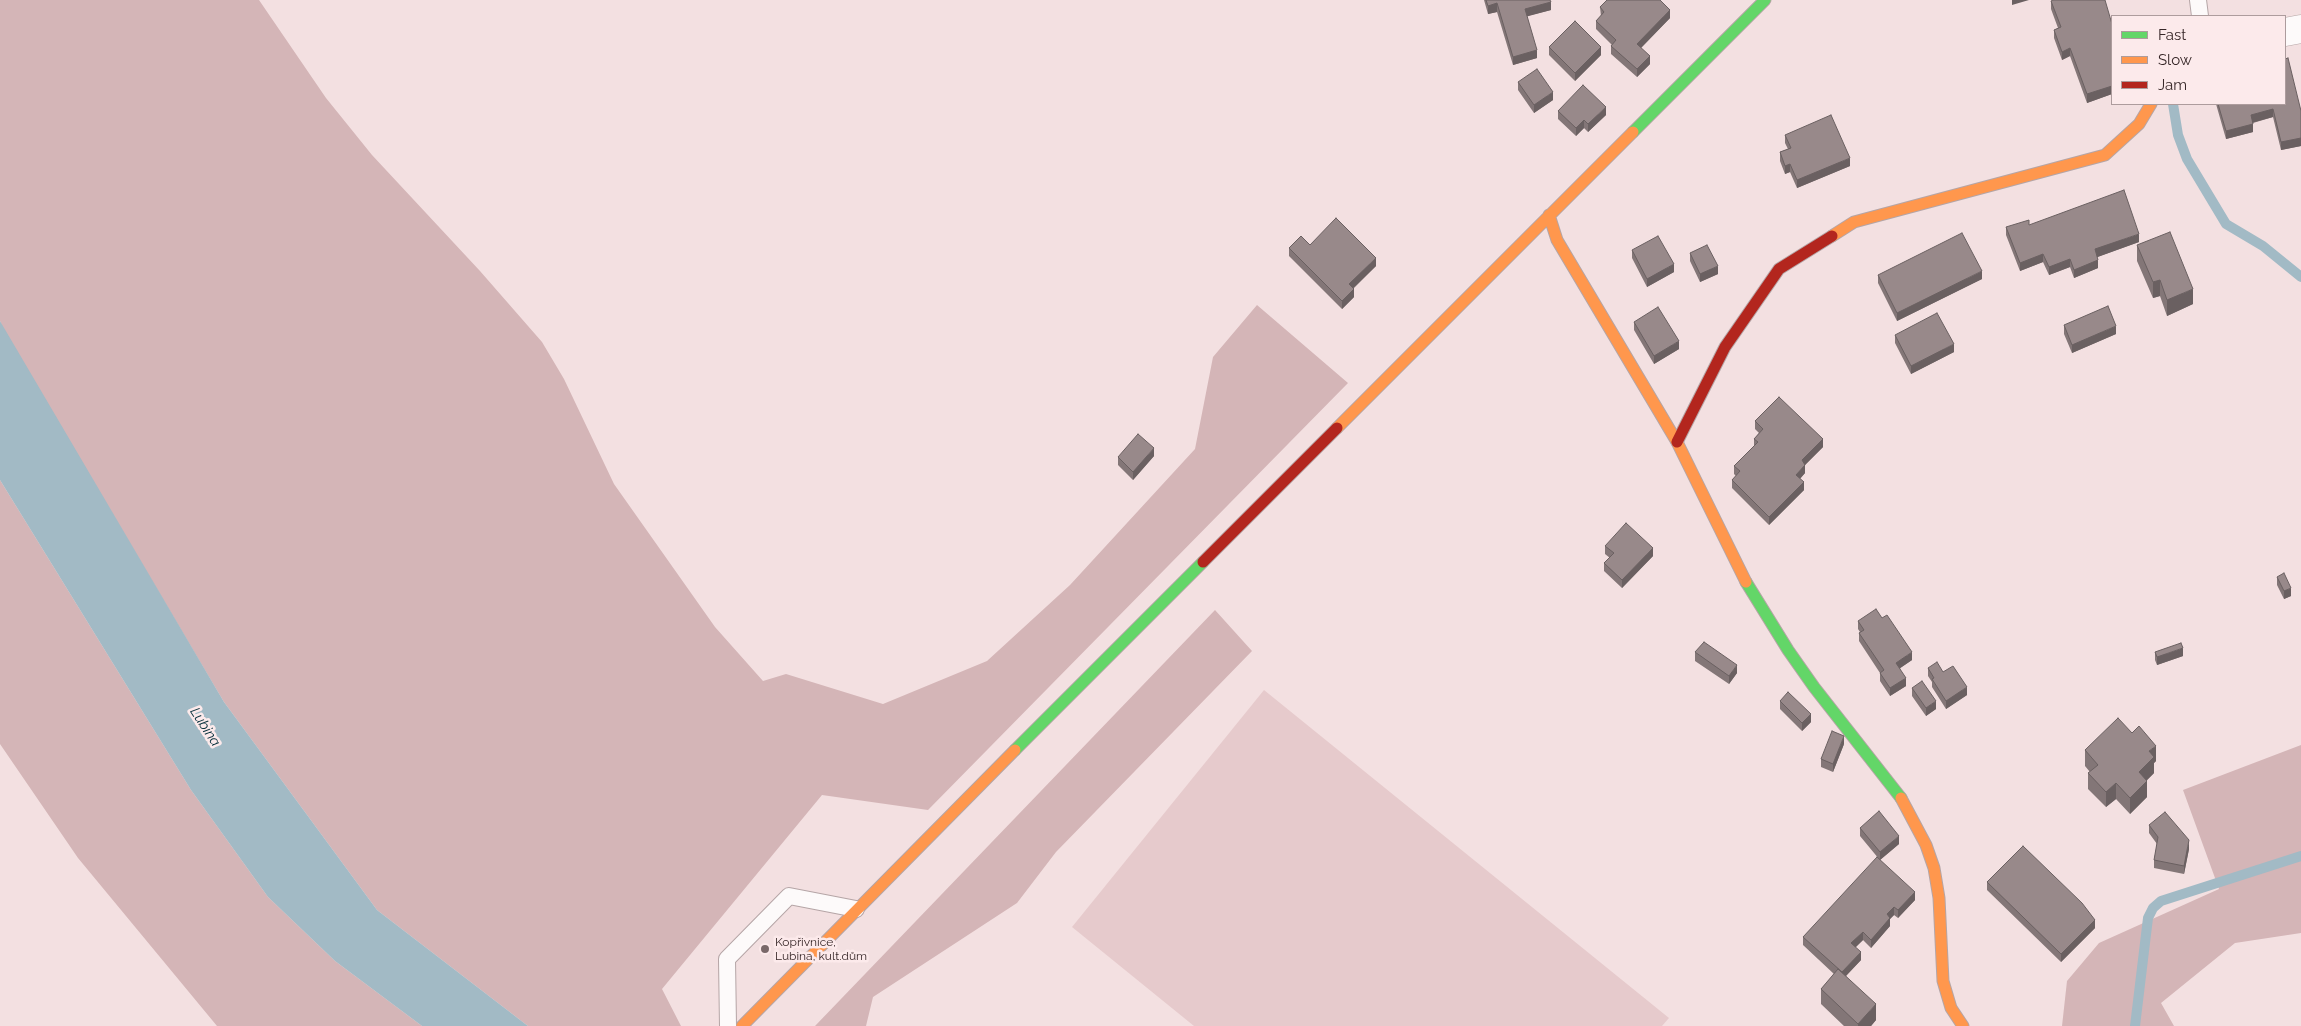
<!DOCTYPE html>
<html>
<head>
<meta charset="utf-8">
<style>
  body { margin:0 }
  #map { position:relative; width:2301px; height:1026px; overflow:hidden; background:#f3e0e1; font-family:Raleway,sans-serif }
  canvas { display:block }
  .legend { position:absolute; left:2111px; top:15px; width:175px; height:90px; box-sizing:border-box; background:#fceaeb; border:1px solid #ad9c9d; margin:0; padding:6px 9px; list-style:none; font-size:15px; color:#372728 }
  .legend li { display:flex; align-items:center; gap:10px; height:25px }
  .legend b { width:25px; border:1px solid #ad9c9d }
</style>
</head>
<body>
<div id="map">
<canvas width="2301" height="1026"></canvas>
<ul class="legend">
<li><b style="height:6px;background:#63d668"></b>Fast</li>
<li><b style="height:6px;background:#ff974d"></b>Slow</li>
<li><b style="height:6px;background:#b3261e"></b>Jam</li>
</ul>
</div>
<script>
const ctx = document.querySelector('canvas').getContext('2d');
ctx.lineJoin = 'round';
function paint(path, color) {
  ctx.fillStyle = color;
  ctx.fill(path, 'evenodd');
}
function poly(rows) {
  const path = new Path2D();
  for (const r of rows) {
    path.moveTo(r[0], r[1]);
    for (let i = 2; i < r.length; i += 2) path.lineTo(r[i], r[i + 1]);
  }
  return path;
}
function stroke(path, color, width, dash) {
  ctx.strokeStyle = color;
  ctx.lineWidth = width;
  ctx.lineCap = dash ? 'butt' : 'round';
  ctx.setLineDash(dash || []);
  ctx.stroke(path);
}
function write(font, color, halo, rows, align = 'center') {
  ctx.font = font + ' Raleway,sans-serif';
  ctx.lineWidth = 5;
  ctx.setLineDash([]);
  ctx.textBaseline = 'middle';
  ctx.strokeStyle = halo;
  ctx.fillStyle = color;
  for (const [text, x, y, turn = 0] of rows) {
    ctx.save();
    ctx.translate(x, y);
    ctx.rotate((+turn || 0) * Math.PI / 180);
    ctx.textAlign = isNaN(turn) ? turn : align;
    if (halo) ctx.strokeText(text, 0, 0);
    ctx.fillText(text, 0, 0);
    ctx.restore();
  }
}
paint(poly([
  [1264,690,1669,1018,1662,1026,1194,1026,1072,927]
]), '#e6cacc');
paint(poly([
  [0,0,259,0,326,98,372,155,480,271,542,342,564,379,614,484,715,627,763,681,786,674,883,704,987,661,1070,585,1195,449,1213,357,1257,305,1348,383,928,810,822,795,662,989,681,1026,528,1026,377,910,224,702,6,335,0,321],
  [0,480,191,790,268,897,335,961,422,1026,217,1026,78,858,0,744],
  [1215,610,1252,651,1056,852,1017,903,873,997,866,1026,815,1026],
  [2301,745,2301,933,2235,943,2161,1003,2174,1026,2062,1026,2067,981,2099,943,2219,889,2183,790]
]), '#d4b5b7');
paint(poly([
  [0,321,224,702,377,910,528,1026,422,1026,335,961,268,897,191,790,0,480]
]), '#a2bac5');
stroke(poly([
  [2173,104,2178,135,2187,159,2226,224,2263,246,2301,277],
  [2135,1026,2148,918,2153,908,2161,901,2301,856]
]), '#a2bac5', 10);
const lane = poly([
  [2198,0,2200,16],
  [728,1026,727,959,789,896,856,909]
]);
const street = poly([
  [2285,32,2301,29]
]);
const fast = poly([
  [1633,132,1765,0],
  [1746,582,1788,650,1814,687,1901,798],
  [1015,750,1203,562]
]);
const slow = poly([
  [1549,215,1557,240,1677,442,1746,582],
  [1832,236,1854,222,2105,155,2139,124,2151,104],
  [1337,428,1633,132],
  [1901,798,1926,845,1934,868,1939,898,1943,981,1951,1008,1963,1026],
  [742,1026,1015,750]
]);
const jam = poly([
  [1677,442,1725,347,1779,269,1832,236],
  [1203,562,1337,428]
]);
stroke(lane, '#b5a5a6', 18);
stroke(street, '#b5a5a6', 29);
stroke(fast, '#b5a5a6', 13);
stroke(slow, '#b5a5a6', 13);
stroke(jam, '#b5a5a6', 13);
stroke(lane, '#fdfafa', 16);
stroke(street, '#fdfafa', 28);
stroke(fast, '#63d668', 11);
stroke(slow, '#ff974d', 11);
stroke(jam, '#b3261e', 11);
paint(poly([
  [1484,0,1550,0,1551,10,1527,16,1537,58,1513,65,1497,12,1488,14],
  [2051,1,2112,24,2112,94,2087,103,2070,56,2062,60,2054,38,2054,30,2058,28,2051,9],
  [1600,7,1670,18,1641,48,1650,64,1637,77,1611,54,1611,46,1612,45,1596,29,1596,21,1601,16],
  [1549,47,1601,55,1575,81,1549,55],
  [1518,82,1553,100,1534,113,1518,90],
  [2216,104,2285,104,2301,111,2301,146,2281,150,2273,117,2253,123,2253,132,2226,139],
  [1558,111,1606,115,1588,132,1584,128,1576,136,1558,119],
  [1785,135,1850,166,1797,188,1790,172,1785,174,1780,161,1780,152,1788,149,1785,143],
  [2029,225,2139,242,2097,257,2098,268,2074,278,2070,267,2049,275,2043,262,2020,271,2006,235,2006,227],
  [1310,245,1376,266,1354,288,1354,297,1342,309,1289,256,1289,248],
  [2137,245,2193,304,2167,316,2160,296,2153,298,2137,261],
  [1632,250,1674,272,1647,287,1632,258],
  [1690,253,1718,274,1700,282,1690,261],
  [1878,275,1982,279,1897,321,1878,283],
  [1634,322,1679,349,1654,364,1634,330],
  [2064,325,2116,334,2072,353,2064,334],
  [1895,335,1954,352,1911,374,1895,343],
  [1755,421,1823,447,1805,465,1805,473,1800,479,1804,490,1769,525,1732,488,1732,480,1736,476,1734,474,1734,466,1754,446,1754,439,1759,433,1755,429],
  [1154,456,1133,480,1118,465,1118,457],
  [1605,546,1653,556,1622,588,1604,571,1604,563,1610,558,1605,554],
  [2277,577,2291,596,2284,599,2277,585],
  [1858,621,1912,660,1900,668,1906,686,1890,696,1880,681,1880,673,1859,641,1859,633,1860,632,1858,629],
  [1695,652,1737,673,1729,684,1695,661],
  [2155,652,2183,656,2157,665,2155,660],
  [1928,668,1943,672,1967,695,1946,709,1932,687,1932,682,1928,676],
  [1912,688,1936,709,1926,716,1912,696],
  [1780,701,1811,722,1802,731,1780,709],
  [2132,733,2156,761,2154,763,2154,773,2147,780,2147,797,2130,814,2116,799,2106,807,2088,789,2088,773,2090,772,2085,766,2085,750],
  [1844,744,1833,772,1821,767,1821,759],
  [2149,825,2189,849,2184,874,2154,868,2154,860,2157,844,2149,833],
  [1860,828,1899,844,1880,860,1915,900,1898,918,1894,915,1890,919,1890,926,1871,948,1863,940,1855,947,1861,960,1846,976,1876,1020,1871,1026,1844,1026,1821,1004,1821,989,1834,974,1803,945,1803,937,1879,859,1860,836],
  [1987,882,2095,928,2061,962,1987,890]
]), '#837677');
paint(poly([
  [2012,0,2029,0,2012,5],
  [1551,2,1551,10,1525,17,1525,9],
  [1497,3,1497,12,1488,14,1488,6],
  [1670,10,1670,18,1637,52,1637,44],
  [1601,47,1601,55,1575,81,1575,73],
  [2070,48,2070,56,2062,60,2062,52],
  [1537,50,1537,58,1513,65,1513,57],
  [1650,56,1650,64,1637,77,1637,69],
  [2112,86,2112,94,2087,103,2087,94],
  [1553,92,1553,100,1534,113,1534,105],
  [1606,107,1606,115,1588,132,1588,124],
  [2273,109,2273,117,2251,123,2251,115],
  [1584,120,1584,128,1576,136,1576,128],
  [2253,124,2253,132,2226,139,2226,131],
  [2301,138,2301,146,2281,150,2281,142],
  [1850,158,1850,166,1797,188,1797,180],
  [1790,164,1790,172,1785,174,1785,166],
  [2139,234,2139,242,2095,258,2095,249],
  [2043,254,2043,262,2020,271,2020,263],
  [1376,258,1376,266,1349,292,1349,284],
  [2070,259,2070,267,2049,275,2049,267],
  [2098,260,2098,268,2074,278,2074,270],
  [1674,264,1674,272,1647,287,1647,279],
  [1718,266,1718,274,1700,282,1700,274],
  [1982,271,1982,279,1897,321,1897,313],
  [2160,280,2160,296,2153,298,2153,282],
  [1354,289,1354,297,1342,309,1342,301],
  [2193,289,2193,304,2167,316,2167,300],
  [2116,326,2116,334,2072,353,2072,345],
  [1679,341,1679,349,1654,364,1654,356],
  [1954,344,1954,352,1911,374,1911,366],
  [1823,439,1823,447,1802,468,1802,460],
  [1154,448,1154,456,1133,480,1133,472],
  [1805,465,1805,473,1796,483,1796,475],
  [1804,482,1804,490,1769,525,1769,517],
  [1653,548,1653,556,1622,588,1622,580],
  [2291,588,2291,596,2284,599,2284,591],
  [2183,648,2183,656,2157,665,2157,657],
  [1912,652,1912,660,1896,671,1896,663],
  [1737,665,1737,673,1729,684,1729,676],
  [1906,678,1906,686,1890,696,1890,688],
  [1967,687,1967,695,1946,709,1946,701],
  [1936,701,1936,709,1926,716,1926,708],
  [1811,714,1811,722,1802,731,1802,723],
  [1844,736,1844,744,1833,772,1833,764],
  [2156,746,2156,761,2154,763,2154,773,2139,788,2139,772,2149,751],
  [2147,781,2147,797,2130,814,2130,798],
  [2116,783,2116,799,2106,807,2106,792],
  [1899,836,1899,844,1880,860,1880,852],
  [2189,840,2189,849,2184,874,2184,866],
  [1915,892,1915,900,1898,918,1898,910],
  [1894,907,1894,915,1890,919,1890,926,1871,948,1871,940,1887,914],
  [2095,920,2095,928,2061,962,2061,954],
  [1863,932,1863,940,1851,952,1851,943],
  [1861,952,1861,960,1842,980,1842,972],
  [1876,1004,1876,1020,1871,1026,1858,1026,1858,1024]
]), '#6a6061');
const building = poly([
  [1486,0,1550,0,1551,2,1525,9,1537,50,1513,57,1497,3,1488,6,1486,0],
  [1607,0,1660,0,1670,10,1637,44,1650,56,1637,69,1611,46,1616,40,1596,21,1604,12,1600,7,1607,0],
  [2053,0,2105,0,2112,24,2112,86,2087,94,2070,48,2062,52,2054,30,2061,27,2051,1,2053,0],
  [1575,21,1601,47,1575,73,1549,47,1575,21],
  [2288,58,2301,111,2301,138,2281,142,2273,109,2251,115,2253,124,2226,131,2218,104,2285,104,2285,59,2288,58],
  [1537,69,1553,92,1534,105,1518,82,1537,69],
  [1583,85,1606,107,1588,124,1584,120,1576,128,1558,111,1583,85],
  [1831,115,1850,158,1797,180,1790,164,1785,166,1780,152,1791,148,1785,135,1831,115],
  [2124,190,2139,234,2095,249,2098,260,2074,270,2070,259,2049,267,2043,254,2020,263,2006,227,2029,220,2029,225,2124,190],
  [1336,218,1376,258,1349,284,1354,289,1342,301,1289,248,1301,236,1310,245,1336,218],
  [2170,232,2193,289,2167,300,2160,280,2153,282,2137,245,2170,232],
  [1962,233,1982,271,1897,313,1878,275,1962,233],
  [1658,236,1674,264,1647,279,1632,250,1658,236],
  [1707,245,1718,266,1700,274,1690,253,1707,245],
  [2108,306,2116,326,2072,345,2064,325,2108,306],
  [1658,307,1679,341,1654,356,1634,322,1658,307],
  [1937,313,1954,344,1911,366,1895,335,1937,313],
  [1779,397,1823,439,1802,460,1805,465,1796,475,1804,482,1769,517,1732,480,1740,471,1734,466,1758,442,1754,439,1763,429,1755,421,1779,397],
  [1138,434,1154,448,1133,472,1118,457,1138,434],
  [1626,523,1653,548,1622,580,1604,563,1614,553,1605,546,1626,523],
  [2284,573,2291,588,2284,591,2277,577,2284,573],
  [1876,609,1882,618,1887,615,1912,652,1896,663,1906,678,1890,688,1880,673,1884,670,1859,633,1864,630,1858,621,1876,609],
  [1704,642,1737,665,1729,676,1695,652,1704,642],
  [2181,643,2183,648,2157,657,2155,652,2181,643],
  [1937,662,1943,672,1953,666,1967,687,1946,701,1932,679,1934,678,1928,668,1937,662],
  [1922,681,1936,701,1926,708,1912,688,1922,681],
  [1788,692,1811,714,1802,723,1780,701,1788,692],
  [2118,718,2132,733,2139,726,2156,746,2149,751,2154,757,2139,772,2147,781,2130,798,2116,783,2106,792,2088,773,2098,765,2085,750,2118,718],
  [1832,731,1844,736,1833,764,1821,759,1832,731],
  [1879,811,1899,836,1880,852,1860,828,1879,811],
  [2165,812,2189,840,2184,866,2154,860,2158,837,2149,825,2165,812],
  [2023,846,2082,903,2095,920,2061,954,1987,882,2023,846],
  [1877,857,1915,892,1898,910,1894,907,1887,914,1890,918,1871,940,1863,932,1851,943,1861,952,1842,972,1803,937,1877,857],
  [1838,969,1876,1004,1858,1024,1821,989,1838,969]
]);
paint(building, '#98898a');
stroke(building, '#6a6061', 1);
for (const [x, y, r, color] of [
  [765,949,5,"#796869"]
]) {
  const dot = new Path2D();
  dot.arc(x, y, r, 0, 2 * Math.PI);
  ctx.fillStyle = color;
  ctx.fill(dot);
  stroke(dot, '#fceaeb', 2);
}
write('12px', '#372728', '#fceaeb', [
  ["Kopřivnice,",775,942],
  ["Lubina, kult.dům",775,956]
], 'left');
write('italic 14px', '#07303c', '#fceaeb', [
  ["Lubina",205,727,57]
]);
</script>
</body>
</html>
